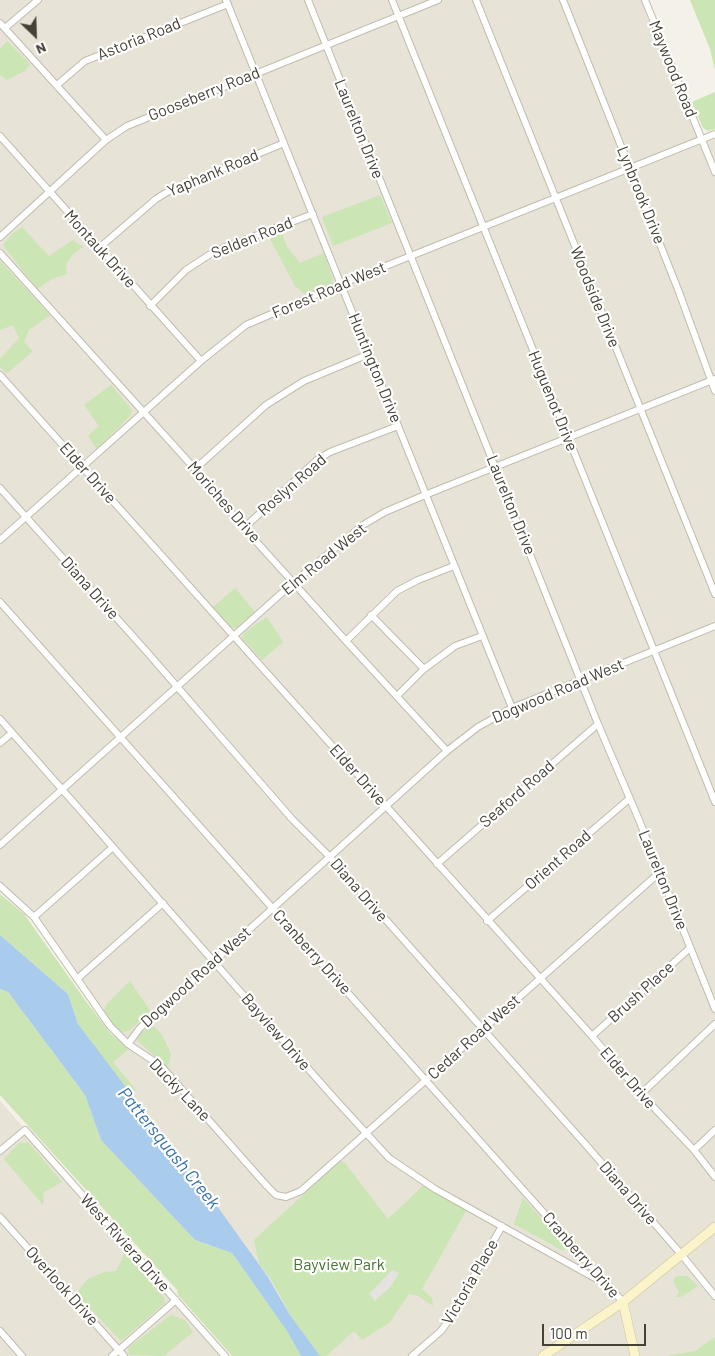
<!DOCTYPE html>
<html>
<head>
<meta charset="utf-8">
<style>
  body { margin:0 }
  #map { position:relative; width:715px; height:1356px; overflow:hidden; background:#f3f1e8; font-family:Barlow,sans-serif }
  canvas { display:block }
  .north { position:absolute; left:10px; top:10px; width:50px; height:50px; -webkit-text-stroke:4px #fff; paint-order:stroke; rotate:156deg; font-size:14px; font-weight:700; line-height:20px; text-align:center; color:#464137 }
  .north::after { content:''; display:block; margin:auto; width:18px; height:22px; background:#464137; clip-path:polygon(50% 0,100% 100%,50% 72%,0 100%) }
  .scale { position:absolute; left:542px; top:1324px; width:104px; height:22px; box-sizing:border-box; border:2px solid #464137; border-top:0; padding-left:6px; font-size:15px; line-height:18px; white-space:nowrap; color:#464137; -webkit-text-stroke:4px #fff; paint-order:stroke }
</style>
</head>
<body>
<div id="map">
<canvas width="715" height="1356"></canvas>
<div class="north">N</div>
<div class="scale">100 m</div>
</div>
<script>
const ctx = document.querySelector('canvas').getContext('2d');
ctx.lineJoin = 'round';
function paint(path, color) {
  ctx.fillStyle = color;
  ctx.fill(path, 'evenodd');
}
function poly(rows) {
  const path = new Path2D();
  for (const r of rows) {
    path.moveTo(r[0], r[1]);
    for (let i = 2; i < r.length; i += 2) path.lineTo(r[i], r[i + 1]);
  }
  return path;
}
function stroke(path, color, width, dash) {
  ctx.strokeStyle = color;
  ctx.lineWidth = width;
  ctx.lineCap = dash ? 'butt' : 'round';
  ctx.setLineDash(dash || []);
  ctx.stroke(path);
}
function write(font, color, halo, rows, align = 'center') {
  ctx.font = font + ' Barlow,sans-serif';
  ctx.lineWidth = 4.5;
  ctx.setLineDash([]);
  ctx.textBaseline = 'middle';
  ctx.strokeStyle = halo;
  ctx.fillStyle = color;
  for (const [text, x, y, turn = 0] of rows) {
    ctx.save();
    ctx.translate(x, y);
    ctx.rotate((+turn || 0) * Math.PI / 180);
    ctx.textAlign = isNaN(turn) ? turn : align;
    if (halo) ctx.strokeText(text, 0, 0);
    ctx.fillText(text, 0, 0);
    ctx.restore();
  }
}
paint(poly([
  [0,0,645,0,701,138,715,134,715,1356,320,1356,268,1277,220,1210,164,1144,150,1119,104,1060,128,1044,110,1026,48,935,0,886],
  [0,1101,176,1300,225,1356,0,1356]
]), '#e7e3d7');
paint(poly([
  [690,0,715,0,715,70,710,49],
  [7,41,30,64,25,71,7,80,0,75,0,49],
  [715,92,715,129,708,131,703,128,692,102],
  [380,195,392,223,333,246,322,217],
  [22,227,49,256,73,240,83,247,73,254,66,264,67,274,52,279,37,289,3,245,12,234],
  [282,234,287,247,300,263,324,253,333,279,330,285,305,294,295,286,268,235],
  [0,261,50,315,29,330,24,342,33,351,7,373,0,367,0,359,19,338,13,325,0,330],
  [111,385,132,410,130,416,97,449,88,436,99,426,84,405],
  [235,588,255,612,237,628,228,627,213,607],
  [267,617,283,642,262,660,242,638,245,632],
  [0,894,24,914,85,1000,111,1034,129,1049,113,1062,136,1090,130,1094,78,1024,68,994,0,935],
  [130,981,151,1012,128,1031,122,1032,116,1028,103,1013,106,1005],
  [0,989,8,992,85,1095,101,1140,195,1240,232,1253,287,1331,301,1356,232,1356,178,1295,177,1290,0,1095],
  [154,1026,162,1035,171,1054,168,1068,137,1040,139,1033],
  [19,1143,29,1143,62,1182,44,1192,43,1205,4,1159],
  [340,1161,345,1163,388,1219,424,1185,467,1209,422,1289,432,1298,433,1306,418,1296,409,1294,389,1323,362,1340,354,1331,326,1356,319,1356,290,1315,269,1276,259,1264,254,1240],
  [523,1198,564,1244,566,1248,563,1251,514,1224],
  [125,1253,164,1298,165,1303,121,1341,79,1297,79,1289,88,1279,104,1272,116,1271],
  [677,1276,687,1276,698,1286,681,1297,676,1297,679,1293,673,1280],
  [171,1315,185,1320,193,1332,164,1356,129,1355,128,1348],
  [715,1337,715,1356,667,1356,695,1351]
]), '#cbe5b4');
paint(poly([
  [392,1270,399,1273,391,1286,375,1301,369,1294]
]), '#e5e3e0');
paint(poly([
  [0,935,68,994,78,1024,150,1119,164,1144,220,1210,268,1277,290,1315,320,1356,301,1356,287,1331,232,1253,195,1240,101,1140,85,1095,8,992,0,989]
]), '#a9cbec');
const street = poly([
  [226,0,512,708],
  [308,0,598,724,639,820,715,1009],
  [392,0,715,802],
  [476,0,715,594],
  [563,0,679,292,715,391],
  [645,0,715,172],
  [0,23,106,140],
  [5,28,38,0],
  [57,85,85,61,228,4],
  [0,136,201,361],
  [0,237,106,140,127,126,438,0],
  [99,248,156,199,169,191,284,143],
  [0,253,195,469,244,528,346,641,447,751],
  [150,306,186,270,215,251,313,214],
  [0,375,592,1036,641,1094,694,1150,715,1177],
  [195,469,266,405,304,381,369,354],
  [0,488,147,652,292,819,330,857,586,1145,681,1254,715,1296],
  [244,528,317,460,330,452,398,426],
  [0,540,201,361,246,325,341,284,715,134],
  [0,602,623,1302],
  [371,615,424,669],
  [346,641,397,591,418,580,454,566],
  [397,696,424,669,455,646,482,636],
  [0,719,334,1098,389,1158,435,1189,600,1281],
  [0,743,12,733],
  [0,845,294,582,363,525,385,512,425,495,715,379],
  [437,864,598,724],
  [0,886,34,917,110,1026,128,1044,161,1066,266,1185,276,1195,286,1197,301,1191,659,873],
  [34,917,113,847],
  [487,921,629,799],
  [77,979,163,903],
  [592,1036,690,948],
  [128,1044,140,1028,273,908,447,751,478,727,512,708,715,626],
  [641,1094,715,1024],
  [694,1150,715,1130],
  [0,1151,25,1130,225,1356],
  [0,1217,124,1356],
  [0,1331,22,1356],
  [112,1356,176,1300],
  [412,1356,441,1331,449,1320,502,1226]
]);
const secondary = poly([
  [623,1302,635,1356],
  [543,1356,623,1302,715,1227]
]);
stroke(street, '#c1bcae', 8);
stroke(secondary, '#d0c69a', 10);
stroke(street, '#fff', 6);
stroke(secondary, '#fbf3ca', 9);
write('16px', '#464137', '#fff', [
  ["Astoria Road",139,39,-22],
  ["Maywood Road",673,69,68],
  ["Gooseberry Road",204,94,-22],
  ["Laurelton Drive",359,129,68],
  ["Yaphank Road",213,173,-23],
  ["Lynbrook Drive",641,195,68],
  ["Selden Road",252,238,-22],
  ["Montauk Drive",100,249,48],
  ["Forest Road West",329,290,-23],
  ["Woodside Drive",595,297,68],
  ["Huntington Drive",375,368,68],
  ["Huguenot Drive",553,401,68],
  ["Elder Drive",88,473,48],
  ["Roslyn Road",292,485,-41],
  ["Moriches Drive",224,502,49],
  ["Laurelton Drive",511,505,68],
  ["Elm Road West",324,559,-39],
  ["Diana Drive",90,588,48],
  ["Dogwood Road West",558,691,-23],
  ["Elder Drive",358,775,48],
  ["Seaford Road",517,794,-41],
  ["Orient Road",558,860,-41],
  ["Laurelton Drive",663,880,68],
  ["Diana Drive",359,890,49],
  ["Cranberry Drive",312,952,48],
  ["Dogwood Road West",196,977,-42],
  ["Brush Place",641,992,-42],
  ["Bayview Drive",276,1032,49],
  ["Cedar Road West",474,1037,-42],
  ["Elder Drive",628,1078,49],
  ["Ducky Lane",180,1090,46],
  ["Diana Drive",628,1193,49],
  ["West Riviera Drive",125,1243,48],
  ["Cranberry Drive",581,1255,49],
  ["Victoria Place",470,1282,-60],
  ["Overlook Drive",62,1286,48]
]);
write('16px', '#43742e', '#fff', [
  ["Bayview Park",339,1265]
]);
write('italic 18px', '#3771ab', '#fff', [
  ["Pattersquash Creek",169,1148,51]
]);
</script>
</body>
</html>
